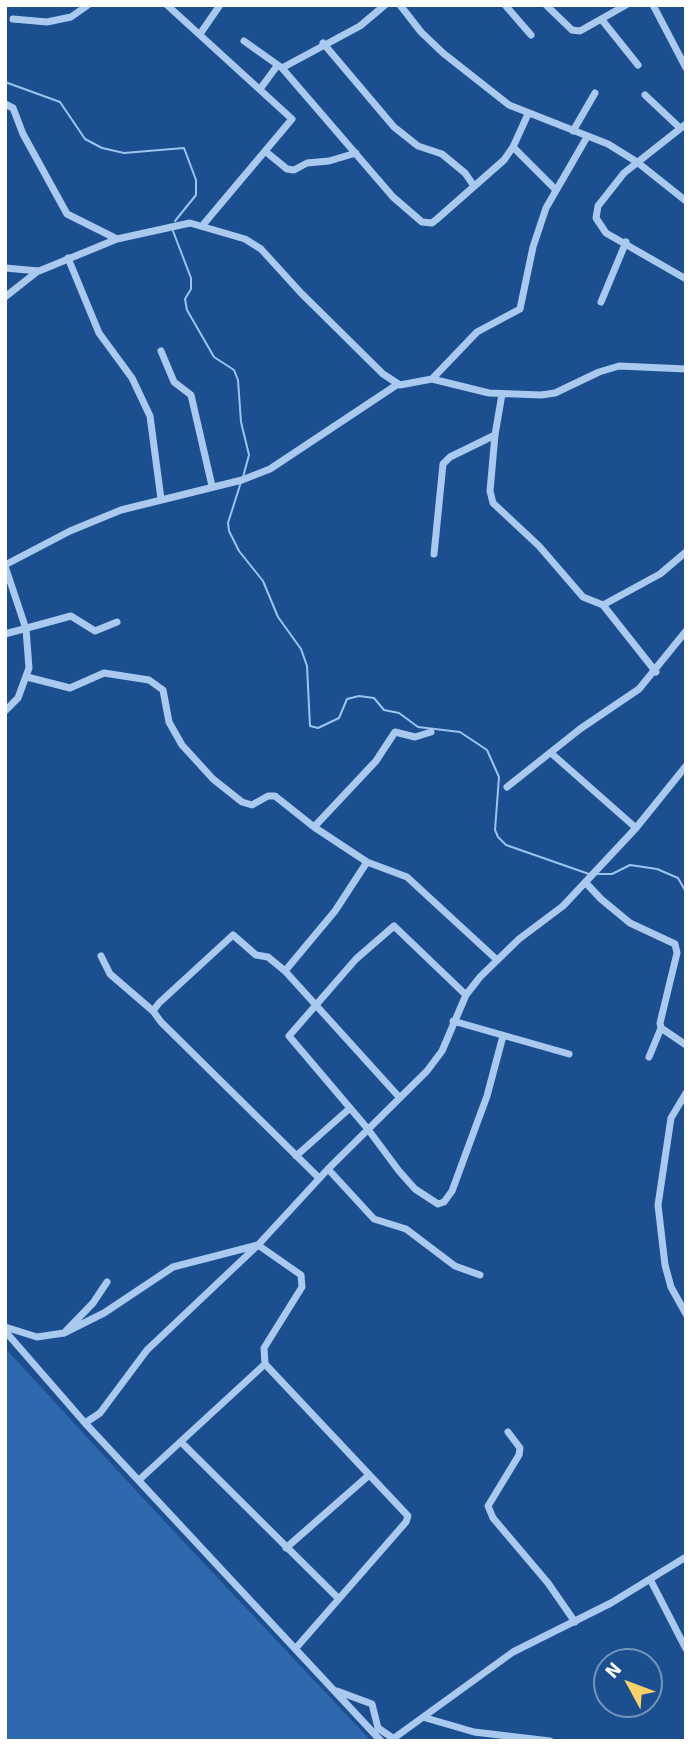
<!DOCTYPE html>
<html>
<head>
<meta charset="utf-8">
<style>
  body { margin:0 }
  #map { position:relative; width:691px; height:1746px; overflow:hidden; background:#1b4f8f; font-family:Signika,sans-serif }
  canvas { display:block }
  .frame { position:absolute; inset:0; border:7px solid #fff; pointer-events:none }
  .north { position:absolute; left:593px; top:1648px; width:70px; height:70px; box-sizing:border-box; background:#1b4f8f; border:2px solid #7695bc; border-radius:50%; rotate:311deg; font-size:19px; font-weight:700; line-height:28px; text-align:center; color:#fff }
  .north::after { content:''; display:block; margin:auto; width:24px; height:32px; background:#ffd166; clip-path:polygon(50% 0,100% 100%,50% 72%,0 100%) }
</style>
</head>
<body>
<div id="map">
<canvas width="691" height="1746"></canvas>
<div class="frame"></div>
<div class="north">N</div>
</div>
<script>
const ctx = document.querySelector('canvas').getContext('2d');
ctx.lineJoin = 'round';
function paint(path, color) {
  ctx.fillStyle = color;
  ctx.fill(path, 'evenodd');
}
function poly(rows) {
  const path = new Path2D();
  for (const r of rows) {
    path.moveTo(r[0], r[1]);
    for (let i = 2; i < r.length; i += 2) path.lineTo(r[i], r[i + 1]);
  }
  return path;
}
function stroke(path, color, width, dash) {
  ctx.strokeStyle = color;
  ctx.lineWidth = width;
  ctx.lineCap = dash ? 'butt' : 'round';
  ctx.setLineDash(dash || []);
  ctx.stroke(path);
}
paint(poly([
  [5,1348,153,1509,371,1741,5,1741]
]), '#2e69ad');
stroke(poly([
  [5,82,60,102,85,139,102,148,124,153,184,148,196,180,196,195,175,221],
  [173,231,191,278,191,289,185,299,187,310,214,357,234,370,238,380,241,422,249,455,243,477],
  [241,482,228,523,229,531,239,551,263,581,278,617,301,649,307,666,310,726,318,728,339,718,347,699,359,696,374,698,384,710,399,713,418,727,460,732,487,750,499,777,495,830,498,837,506,845,589,874],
  [598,874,612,874,630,865,657,869,678,878,686,892]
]), '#9cc4f0', 2);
stroke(poly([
  [167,5,292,119,202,226],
  [400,5,421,32,443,53,509,105,608,144,637,162,686,201],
  [505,5,531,35],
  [546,5,572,30,580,31,626,5],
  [653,5,686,68],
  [13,19,47,22,71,17,88,5],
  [602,20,638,65],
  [200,34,220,5],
  [244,41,282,68,360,26,385,5],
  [323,43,394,127,418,146,442,154,465,173,474,186],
  [282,68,393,197,422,222,432,223,437,219,504,160,513,147,528,114],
  [260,89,277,66],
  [645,95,680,128],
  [5,104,13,108,23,134,67,214,117,239],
  [686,124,624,173,598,206,596,218,606,233,686,279],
  [573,131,595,93],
  [513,147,555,189],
  [265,151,287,169,294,170,307,163,329,161,356,153],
  [68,258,99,333,132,378,150,416,161,499],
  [5,268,39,271,117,239,190,223,245,239,261,249,301,293,383,374,400,385,432,379,489,393,541,395,555,393,599,372,619,366,686,369],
  [5,297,38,271],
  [601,302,626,242],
  [161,351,174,382,191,395,212,486],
  [432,379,477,332,520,309,533,247,546,208,587,137],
  [502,394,495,435,490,491,493,503,539,546,583,597,603,605,660,574,686,552],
  [434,554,443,464,450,457,495,435],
  [5,565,70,531,121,510,242,480,270,469,398,384],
  [5,566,26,629,29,668,18,698,5,711],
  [603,605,656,672],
  [5,634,71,616,95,631,117,622],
  [27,677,70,688,104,673,149,680,163,690,169,722,182,745,213,779,242,802,252,805,268,796,275,796,314,827,367,862,407,877,496,959],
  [551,753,636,828],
  [507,787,580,729,639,689,686,631],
  [314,827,376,761,395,732,415,737,431,732],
  [586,883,601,899,630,923,675,944,677,953,660,1023,661,1028,686,1045],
  [101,956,110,974,153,1011],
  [285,971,335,911,367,862],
  [466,995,394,926,356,959,289,1036,367,1128,399,1171,415,1189,438,1204,444,1202,452,1191,487,1096,503,1036],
  [453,1021,569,1054],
  [649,1057,661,1028],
  [686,1093,671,1118,658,1205,665,1265,671,1287,686,1314],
  [296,1156,349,1109],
  [328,1169,374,1219,406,1229,455,1266,480,1275],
  [319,1178,161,1022,153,1011,159,1003,233,935,256,955,268,957,285,971,400,1098],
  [5,1327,37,1337,64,1333,93,1303,107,1282],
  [5,1331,85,1423,381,1741],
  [64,1333,104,1313,173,1267,258,1245,301,1275,302,1287,264,1348,265,1364,408,1516,406,1522,296,1648],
  [85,1423,100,1413,147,1350,258,1245,328,1169,427,1071,442,1051,466,995,480,977,519,939,563,906,636,828,686,766],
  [508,1432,520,1448,519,1455,488,1506,493,1518,548,1583,575,1622],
  [181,1442,338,1598],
  [139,1480,265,1364],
  [286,1548,368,1476],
  [650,1579,686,1649],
  [337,1691,372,1704,378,1728,394,1739],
  [426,1718,474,1732,550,1741],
  [390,1741,513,1652,611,1603,686,1557]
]), '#a9c9ee', 7);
</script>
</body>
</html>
